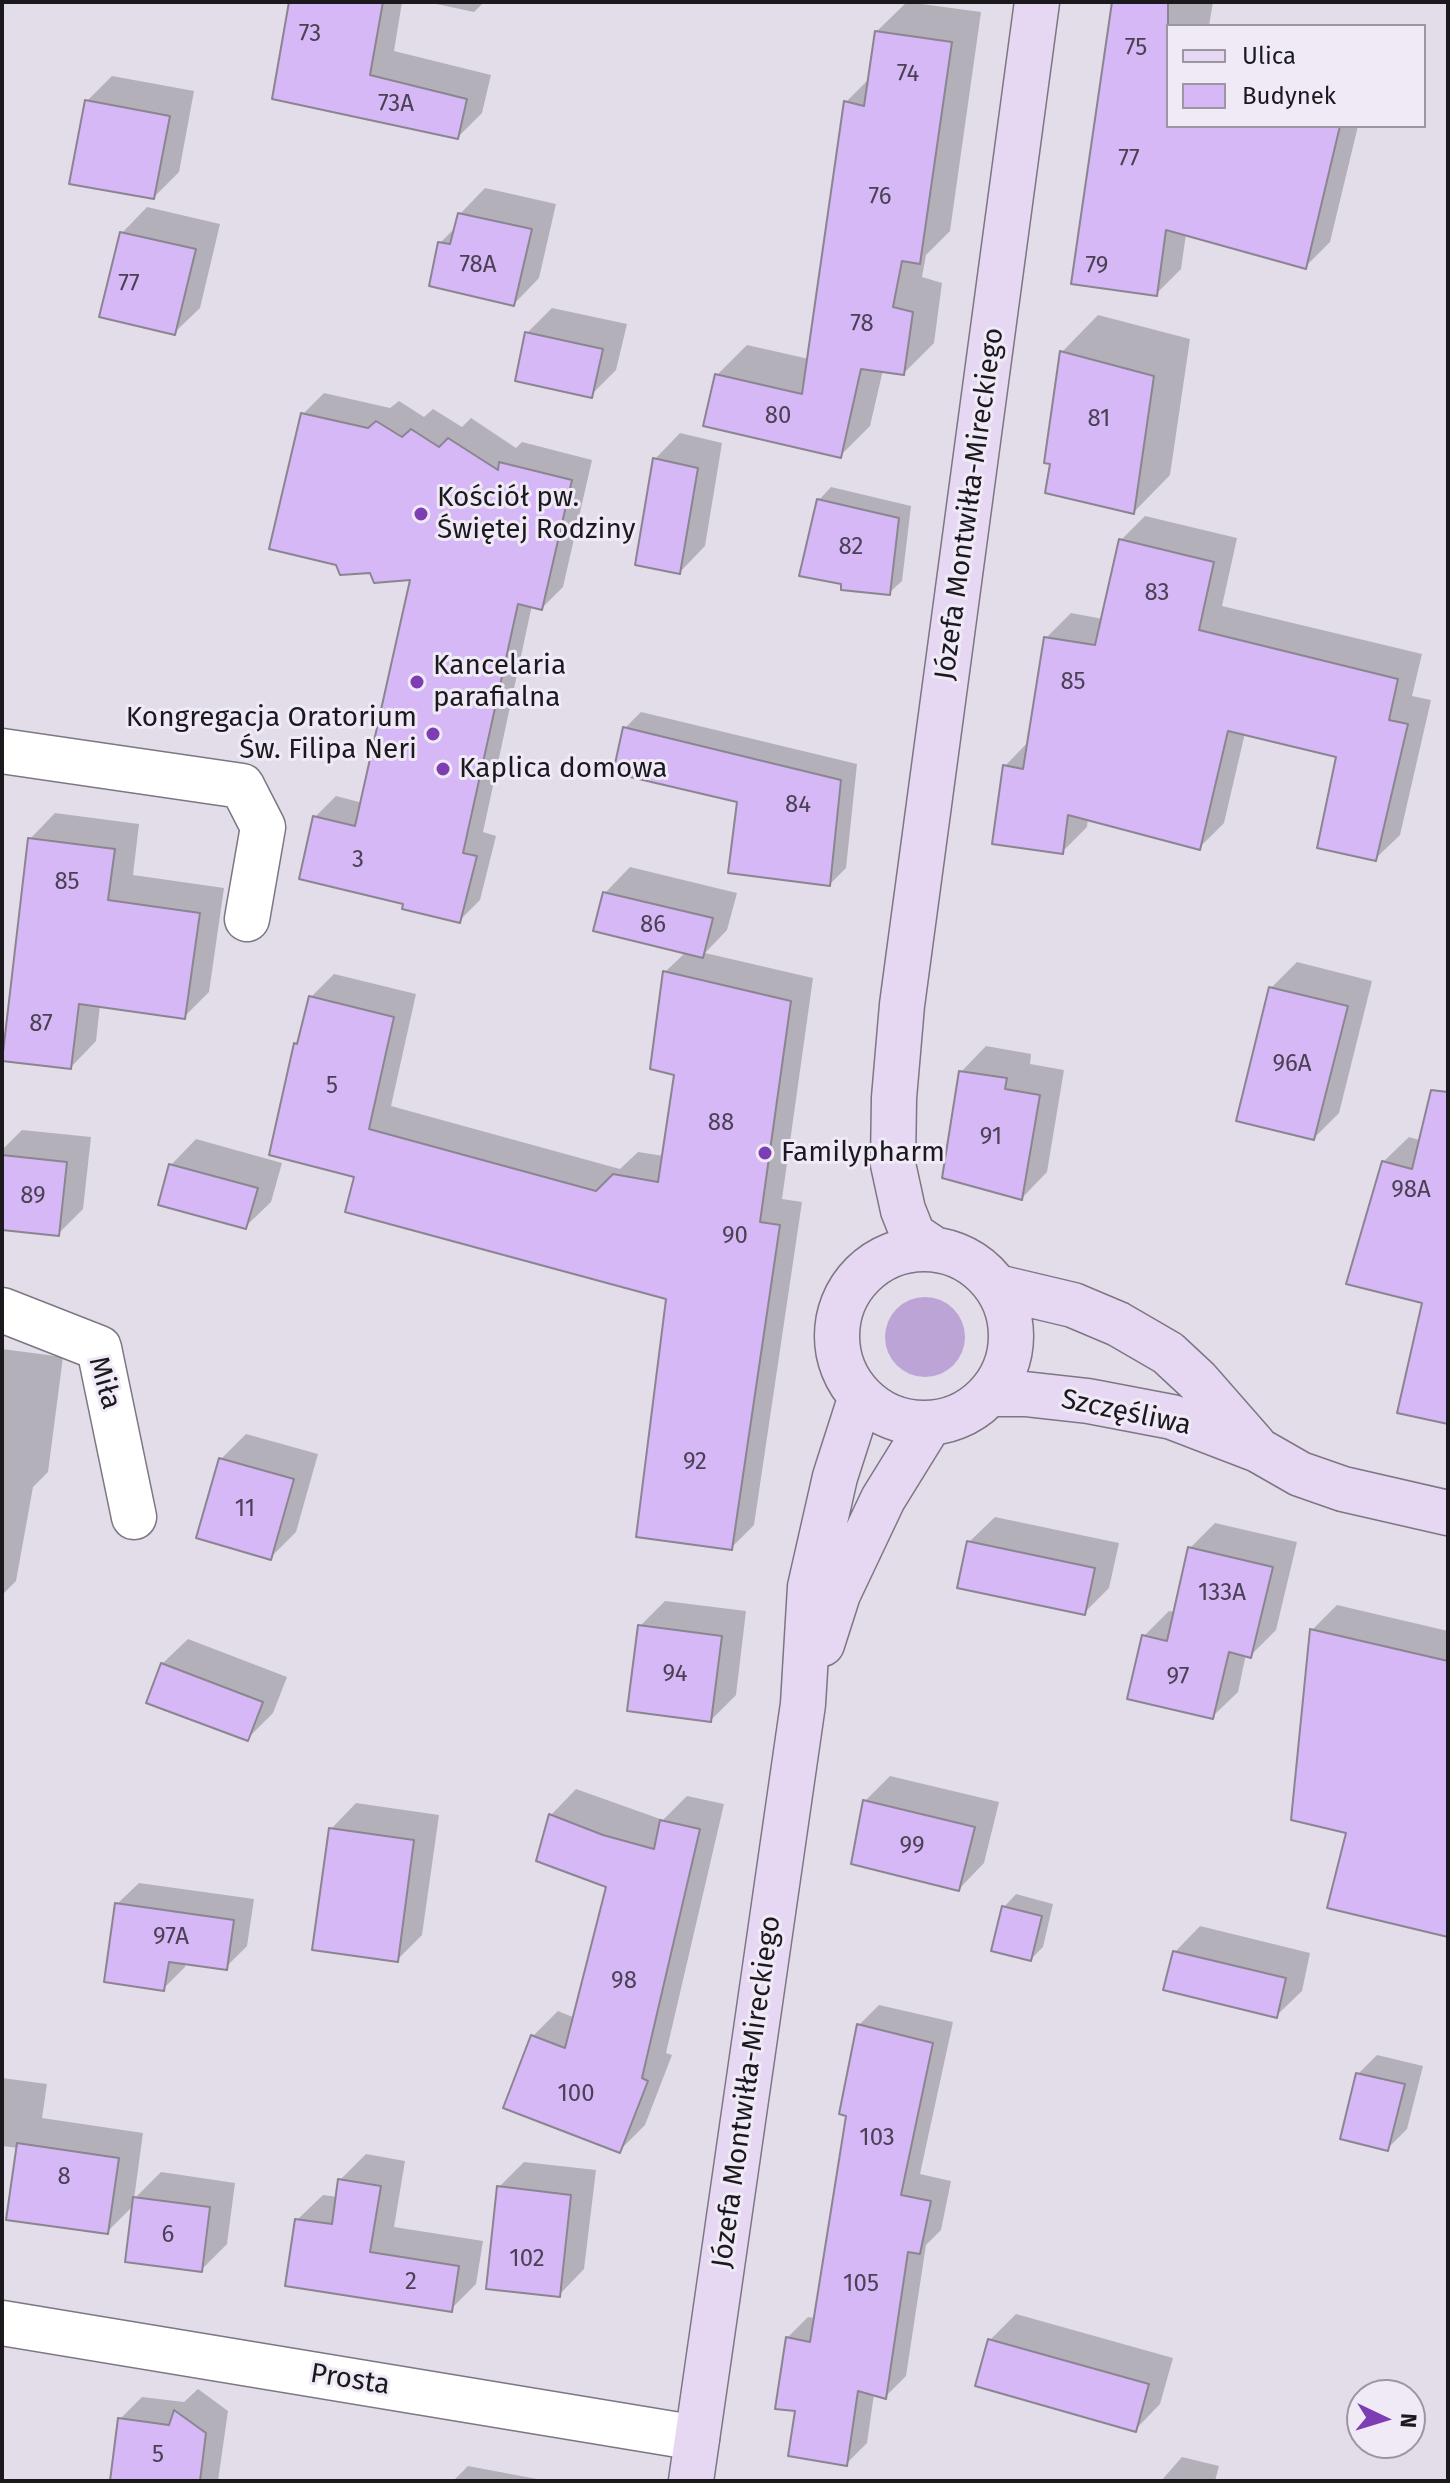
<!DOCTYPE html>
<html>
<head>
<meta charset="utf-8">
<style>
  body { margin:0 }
  #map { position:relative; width:1450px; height:2483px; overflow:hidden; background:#e2dde9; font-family:"Fira Sans",sans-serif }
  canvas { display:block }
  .frame { position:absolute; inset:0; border:4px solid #1b191e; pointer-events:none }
  .legend { position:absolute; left:1166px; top:24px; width:260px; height:104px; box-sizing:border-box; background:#f0eaf7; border:2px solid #9b96a0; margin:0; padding:10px 14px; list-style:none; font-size:24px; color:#1b191e }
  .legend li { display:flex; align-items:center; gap:16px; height:40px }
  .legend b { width:40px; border:2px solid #9b96a0 }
  .north { position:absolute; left:1346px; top:2379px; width:80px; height:80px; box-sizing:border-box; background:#f0eaf7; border:2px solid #9b96a0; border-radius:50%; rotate:94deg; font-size:22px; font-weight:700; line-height:32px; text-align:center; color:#1b191e }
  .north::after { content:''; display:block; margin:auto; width:28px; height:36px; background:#7e3eb3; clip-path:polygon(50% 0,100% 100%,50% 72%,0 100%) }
</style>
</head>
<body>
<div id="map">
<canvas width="1450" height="2483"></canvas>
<div class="frame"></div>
<ul class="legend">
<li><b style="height:10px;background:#e6d8f3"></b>Ulica</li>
<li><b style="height:22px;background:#d5b8f5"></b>Budynek</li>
</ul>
<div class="north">N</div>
</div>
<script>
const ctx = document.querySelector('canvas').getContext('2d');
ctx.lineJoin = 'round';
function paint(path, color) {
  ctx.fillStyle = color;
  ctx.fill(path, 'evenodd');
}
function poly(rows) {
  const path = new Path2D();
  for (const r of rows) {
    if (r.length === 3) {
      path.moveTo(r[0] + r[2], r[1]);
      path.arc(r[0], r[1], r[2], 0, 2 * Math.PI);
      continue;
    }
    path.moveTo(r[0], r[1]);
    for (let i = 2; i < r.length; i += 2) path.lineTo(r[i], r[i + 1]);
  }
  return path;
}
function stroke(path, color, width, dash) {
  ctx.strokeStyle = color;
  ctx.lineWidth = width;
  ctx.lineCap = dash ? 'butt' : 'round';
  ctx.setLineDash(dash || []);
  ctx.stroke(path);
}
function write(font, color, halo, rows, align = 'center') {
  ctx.font = font + ' "Fira Sans",sans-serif';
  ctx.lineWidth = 6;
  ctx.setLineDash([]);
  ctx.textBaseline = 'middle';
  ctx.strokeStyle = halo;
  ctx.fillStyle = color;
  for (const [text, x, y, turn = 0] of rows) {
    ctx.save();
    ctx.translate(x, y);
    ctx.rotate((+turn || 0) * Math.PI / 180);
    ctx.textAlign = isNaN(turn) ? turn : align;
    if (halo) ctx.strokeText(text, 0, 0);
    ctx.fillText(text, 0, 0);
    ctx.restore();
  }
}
paint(poly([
  [925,1337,40]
]), '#bca5d6');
paint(poly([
  [291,2,402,2,394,51,491,75,482,113,458,137,274,97],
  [427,2,484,2,474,12],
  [907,2,981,12,950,231,926,255,922,277,942,283,934,343,904,373,883,370,870,426,840,456,717,375,747,345,809,359,846,102,870,78,876,32],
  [1115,2,1213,2,1209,26,1168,26,1168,126,1358,126,1330,242,1305,267,1186,234,1181,269,1156,294],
  [112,76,194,91,179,172,154,197,87,101],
  [485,188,556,204,539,278,514,304,440,243,456,227,460,214],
  [147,207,220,224,200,308,174,333,122,233],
  [552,308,627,324,616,370,591,395,527,333],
  [1098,315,1190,339,1170,475,1134,512,1062,352],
  [324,393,390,408,399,401,424,417,433,409,462,427,471,418,516,448,522,442,592,460,563,587,542,608,532,605,483,832,496,836,480,900,459,921,405,903,315,817,336,796,363,803,412,578,303,414],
  [680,433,722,443,705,546,680,572,655,459],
  [831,487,911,506,902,581,889,593,843,583,819,500],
  [1145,516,1237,538,1222,606,1422,654,1412,696,1431,700,1400,835,1375,859,1338,755,1245,733,1224,823,1199,848,1088,818,1087,827,1062,852,1005,766,1029,741,1046,638,1071,613,1103,619,1121,540],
  [641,712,857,764,846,868,830,884,739,801,625,728],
  [55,813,139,824,133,875,224,888,209,992,184,1017,100,1005,96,1041,71,1067,30,839],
  [630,867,737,893,727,930,705,953,813,978,782,1199,802,1202,754,1525,731,1548,668,1297,356,1175,295,1044,300,1039,311,997,334,974,416,994,391,1106,620,1169,638,1152,664,1156,676,1073,665,972,686,952,605,893],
  [1297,962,1372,981,1339,1113,1314,1138,1271,988],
  [986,1046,1031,1054,1030,1064,1064,1070,1047,1172,1022,1198,961,1072],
  [1448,1119,1448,1422,1424,1302,1383,1162,1409,1137,1423,1141],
  [22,1130,91,1137,83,1209,58,1234,2,1228,2,1150],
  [196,1139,282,1163,271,1202,245,1227,171,1165],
  [2,1349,63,1357,48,1472,33,1487,16,1581,2,1595],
  [246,1434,318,1454,296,1532,271,1557,221,1459],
  [995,1517,1119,1543,1109,1588,1084,1613,969,1542],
  [1215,1523,1297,1542,1276,1630,1251,1655,1246,1654,1238,1692,1212,1717,1144,1636,1169,1611,1176,1612,1190,1548],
  [665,1601,746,1611,736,1695,711,1720,640,1626],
  [1337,1605,1448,1631,1448,1927,1349,1832,1312,1630],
  [188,1639,287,1677,273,1713,248,1738,162,1664],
  [890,1776,999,1802,984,1863,959,1889,865,1801],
  [576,1789,663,1820,687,1796,724,1804,666,2053,672,2055,645,2125,620,2150,533,2036,558,2011,575,2018,608,1886,539,1860,551,1815],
  [356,1803,439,1815,422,1935,397,1960,331,1829],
  [139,1883,254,1899,247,1946,226,1967,186,1962,185,1967,163,1989,117,1904],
  [1016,1894,1053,1904,1043,1947,1031,1959,1004,1907],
  [1200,1926,1310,1953,1302,1991,1276,2016,1175,1952],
  [879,2005,953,2022,920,2174,951,2181,941,2230,926,2245,906,2376,885,2397,874,2394,867,2443,846,2464,797,2410,787,2338,808,2317,816,2318,859,2025],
  [1377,2055,1423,2066,1407,2129,1388,2148,1358,2074],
  [2,2078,47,2084,42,2118,143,2133,134,2199,161,2172,235,2183,227,2244,201,2270,134,2205,107,2232,19,2148,2,2146],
  [366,2154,405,2161,394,2227,483,2241,476,2284,451,2309,297,2220,323,2195,338,2197,340,2180],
  [524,2162,596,2170,584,2269,559,2295,499,2187],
  [1016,2314,1173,2358,1160,2404,1135,2430,990,2340],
  [198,2389,228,2411,218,2481,112,2481,120,2419,142,2397,184,2402],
  [1182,2457,1219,2466,1215,2481,1161,2481],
  [468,2466,537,2479,537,2481,453,2481]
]), '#0003');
const building = poly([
  [289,2,383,2,370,75,467,99,458,139,272,99,289,2],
  [1112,2,1168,2,1168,126,1340,126,1306,269,1166,230,1157,296,1071,284,1112,2],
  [875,31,952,42,920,264,902,261,893,307,913,312,904,375,861,369,841,458,703,426,715,374,802,394,844,101,864,106,875,31],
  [85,100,170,116,154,199,69,184,85,100],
  [458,213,532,229,514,306,429,286,438,242,450,244,458,213],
  [120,232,196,249,175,335,99,317,120,232],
  [525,332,603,349,592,398,515,381,525,332],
  [1060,351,1154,376,1134,514,1045,493,1050,464,1044,463,1060,351],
  [301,413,368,428,376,421,402,437,411,429,439,447,448,438,498,470,499,462,572,480,542,610,518,604,463,853,477,856,460,923,402,909,403,904,299,879,313,816,355,826,410,580,374,583,370,573,340,575,336,565,269,549,301,413],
  [653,458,698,468,680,574,635,565,653,458],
  [817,499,899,518,890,595,841,590,841,584,799,576,817,499],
  [1119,539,1214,562,1199,630,1398,679,1389,720,1408,724,1376,861,1317,848,1336,757,1228,731,1200,850,1068,815,1063,854,992,844,1003,765,1023,769,1044,637,1095,645,1119,539],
  [623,727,841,780,830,886,728,873,737,802,613,773,623,727],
  [28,838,115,849,108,900,200,913,185,1019,79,1004,71,1069,2,1061,28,838],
  [603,892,713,918,703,958,593,931,603,892],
  [663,971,791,1001,760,1222,780,1225,732,1550,636,1537,666,1299,345,1212,354,1177,269,1155,294,1043,297,1044,309,996,394,1017,369,1129,596,1191,613,1174,658,1182,674,1075,650,1069,663,971],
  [1269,987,1348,1006,1314,1140,1236,1121,1269,987],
  [959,1071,1007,1078,1005,1089,1040,1095,1022,1200,942,1178,959,1071],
  [1431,1090,1448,1092,1448,1424,1397,1413,1422,1303,1346,1284,1382,1161,1412,1169,1431,1090],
  [2,1155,67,1162,59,1236,2,1230,2,1155],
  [169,1164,258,1188,246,1229,158,1205,169,1164],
  [219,1458,294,1479,271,1560,196,1538,219,1458],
  [967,1541,1095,1568,1085,1615,957,1588,967,1541],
  [1188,1547,1273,1567,1251,1658,1229,1652,1213,1719,1127,1699,1142,1635,1167,1641,1188,1547],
  [638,1625,722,1636,711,1722,627,1711,638,1625],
  [1310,1629,1448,1661,1448,1937,1327,1908,1346,1833,1291,1820,1310,1629],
  [161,1663,263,1702,248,1741,146,1703,161,1663],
  [863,1800,975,1827,959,1891,851,1864,863,1800],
  [549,1814,603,1835,654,1849,660,1820,700,1829,642,2078,648,2081,620,2153,503,2108,531,2035,565,2048,606,1887,536,1861,549,1814],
  [329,1828,414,1840,398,1962,312,1950,329,1828],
  [115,1903,234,1920,227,1970,169,1962,164,1991,104,1982,115,1903],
  [1002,1906,1042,1916,1031,1961,991,1951,1002,1906],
  [1173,1951,1286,1978,1277,2018,1163,1990,1173,1951],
  [857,2024,933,2043,901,2195,931,2201,920,2254,908,2252,886,2399,858,2391,847,2466,788,2456,795,2411,775,2409,786,2337,810,2342,846,2116,839,2114,857,2024],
  [1356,2073,1405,2084,1388,2151,1340,2139,1356,2073],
  [17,2143,119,2158,108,2234,6,2220,17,2143],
  [338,2179,381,2186,370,2252,459,2266,452,2312,285,2286,295,2219,332,2224,338,2179],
  [497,2186,571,2195,560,2297,486,2289,497,2186],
  [133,2197,210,2207,202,2272,125,2262,133,2197],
  [988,2339,1149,2384,1136,2432,975,2386,988,2339],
  [174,2410,206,2433,200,2481,110,2481,118,2418,169,2425,174,2410]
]);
paint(building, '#d5b8f5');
stroke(building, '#8a8591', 2);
const street = poly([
  [2,751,242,786,263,827,247,919],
  [2,1310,99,1348,134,1517],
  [2,2323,697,2438]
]);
const secondary = poly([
  [934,1249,913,1235,903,1210,893,1164,894,1098,902,1005,1037,2],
  [924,1336,87],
  [997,1287,1073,1305,1118,1324,1168,1353,1197,1380,1254,1445],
  [990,1394,1025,1394,1088,1401,1172,1417,1258,1450,1300,1474,1343,1489,1448,1513],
  [822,1644,838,1594,883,1499,930,1423],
  [691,2481,803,1704,810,1587,835,1477,861,1396]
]);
stroke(street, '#7c7782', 47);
stroke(secondary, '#7c7782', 47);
stroke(street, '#fff', 44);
stroke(secondary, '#e6d8f3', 44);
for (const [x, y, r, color] of [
  [421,514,8,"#7e3eb3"],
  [417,682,8,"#7e3eb3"],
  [433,734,8,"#7e3eb3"],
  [443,769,8,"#7e3eb3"],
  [765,1153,8,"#7e3eb3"]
]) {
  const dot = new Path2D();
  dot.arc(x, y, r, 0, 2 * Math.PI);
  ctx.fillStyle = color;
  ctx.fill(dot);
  stroke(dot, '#f0eaf7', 3);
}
write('24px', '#4a4154', null, [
  ["73",310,34],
  ["75",1136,48],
  ["74",908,74],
  ["73A",396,104],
  ["77",1129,159],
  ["76",880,197],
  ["78A",478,265],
  ["79",1097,266],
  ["77",129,284],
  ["78",862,324],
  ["80",778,416],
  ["81",1099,419],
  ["82",851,547],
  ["83",1157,593],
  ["85",1073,682],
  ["84",798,805],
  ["3",358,860],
  ["85",67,882],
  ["86",653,925],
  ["87",41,1024],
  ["96A",1292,1064],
  ["5",332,1086],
  ["88",721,1123],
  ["91",991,1137],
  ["98A",1411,1190],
  ["89",33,1196],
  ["90",735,1236],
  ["92",695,1462],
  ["11",245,1509],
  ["133A",1222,1593],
  ["94",675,1674],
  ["97",1178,1677],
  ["99",912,1846],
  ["97A",171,1937],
  ["98",624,1981],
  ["100",576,2094],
  ["103",877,2138],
  ["8",64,2177],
  ["6",168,2235],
  ["102",527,2259],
  ["2",411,2282],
  ["105",861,2284],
  ["5",158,2455]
]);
write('28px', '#1b191e', '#f0eaf7', [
  ["Kościół pw.",437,498],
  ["Świętej Rodziny",437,530],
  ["Kancelaria",433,666],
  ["parafialna",433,698],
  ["Kongregacja Oratorium",417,718,"right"],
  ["Św. Filipa Neri",417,750,"right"],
  ["Kaplica domowa",459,769],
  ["Familypharm",781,1153]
], 'left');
write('28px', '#1b191e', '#f0eaf7', [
  ["Józefa Montwiłła-Mireckiego",970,504,-82],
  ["Miła",104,1383,74],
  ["Szczęśliwa",1126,1413,12],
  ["Józefa Montwiłła-Mireckiego",747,2092,-82],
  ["Prosta",350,2380,9]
]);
</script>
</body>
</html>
